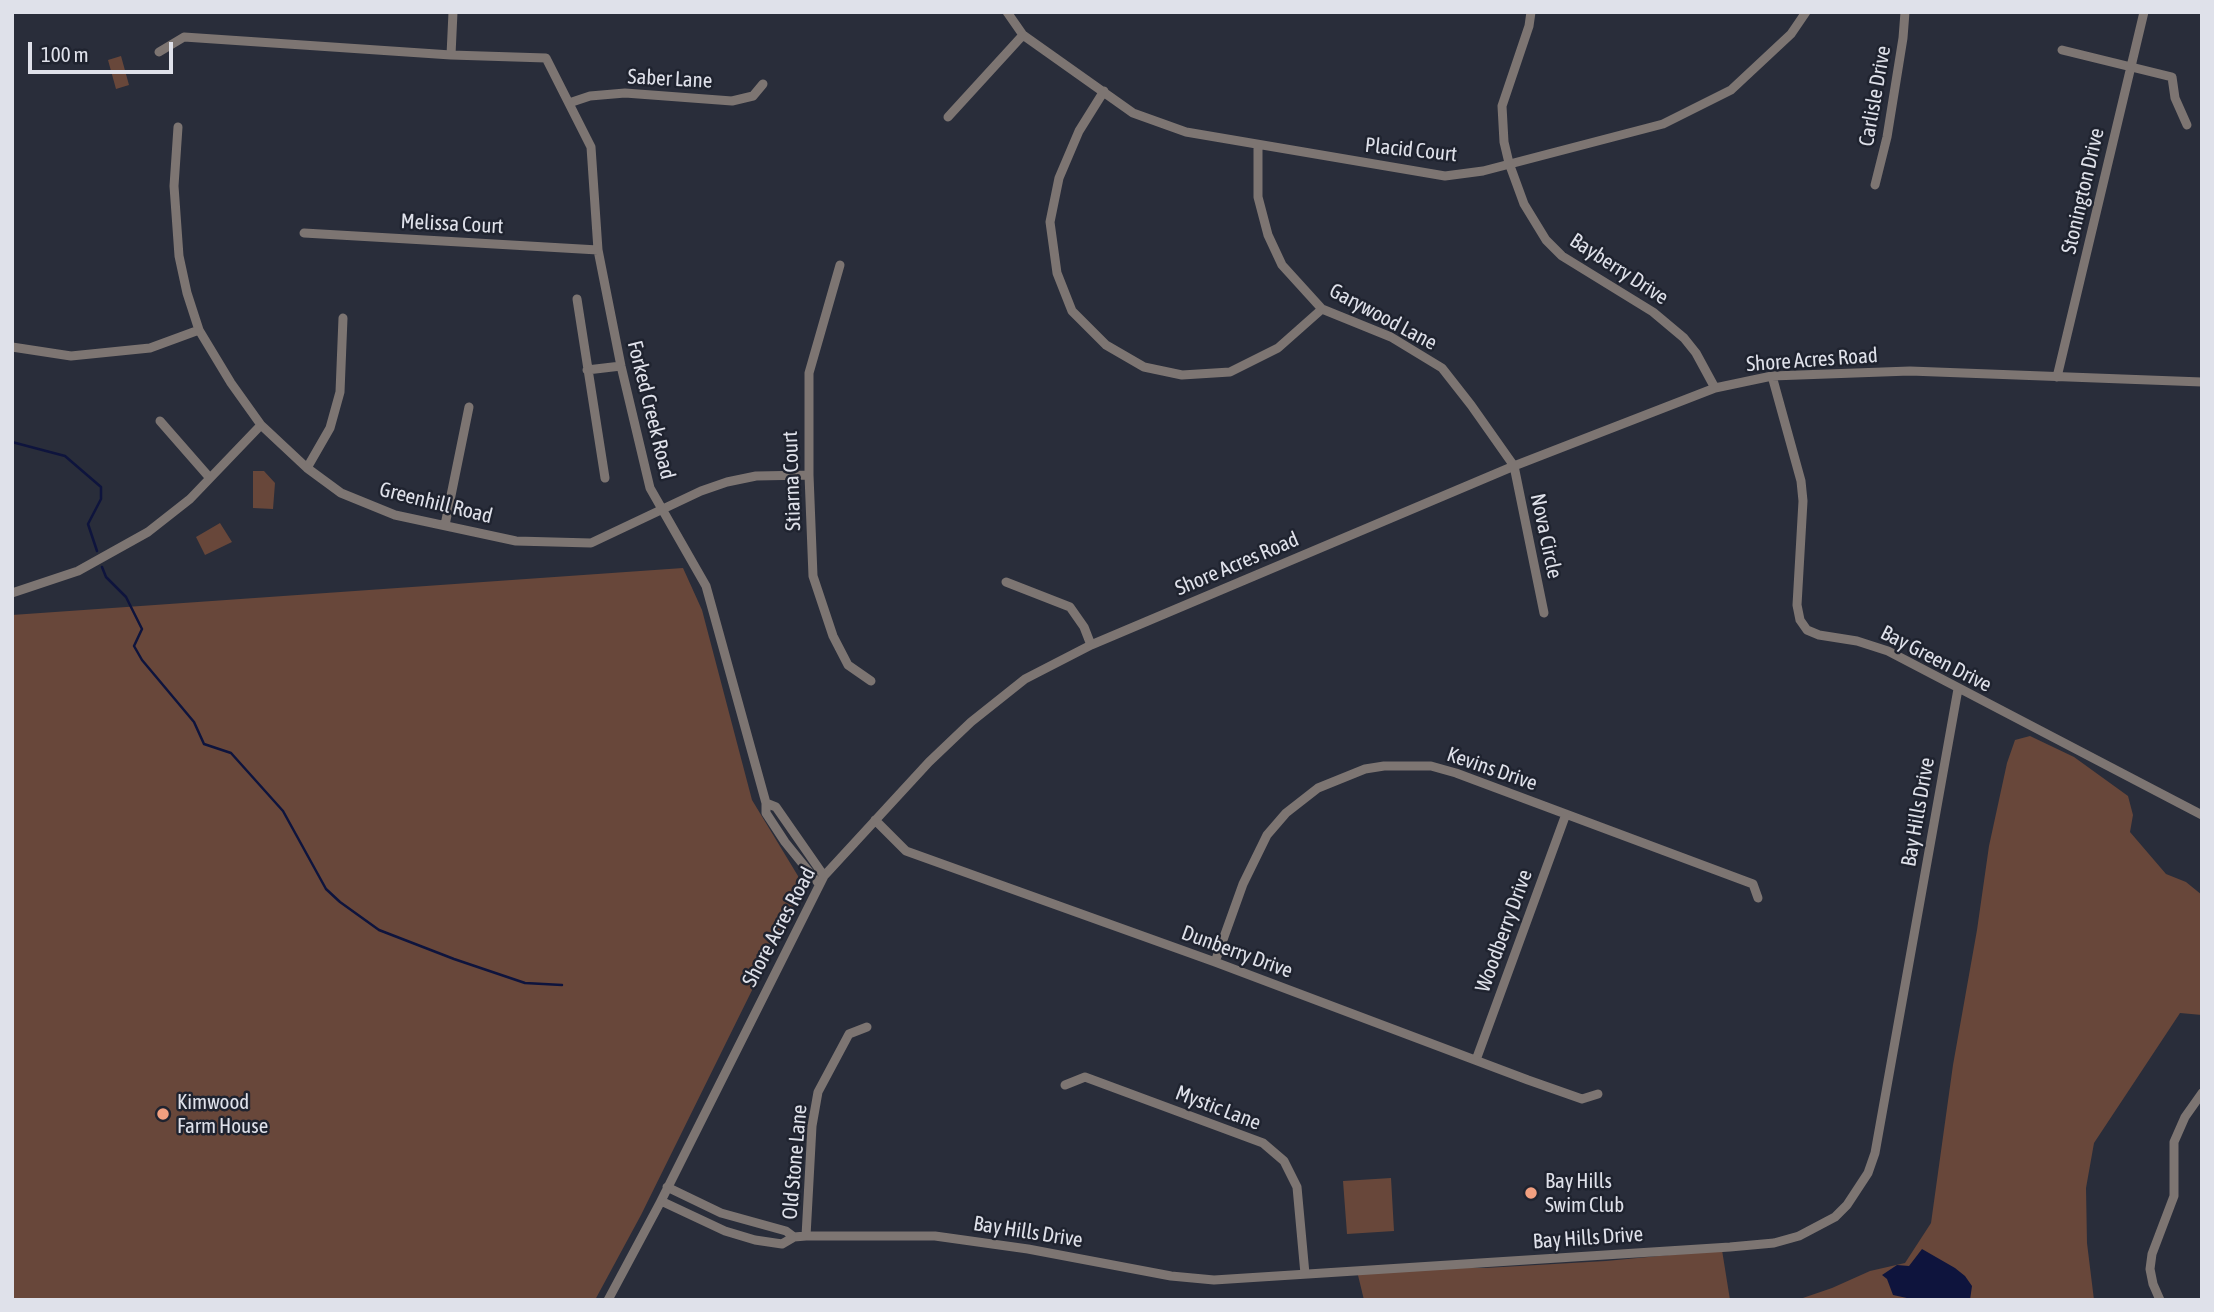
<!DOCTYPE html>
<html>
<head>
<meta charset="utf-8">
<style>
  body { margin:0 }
  #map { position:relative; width:2214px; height:1312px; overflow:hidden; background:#292d3a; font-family:"Asap Condensed",sans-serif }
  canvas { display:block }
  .frame { position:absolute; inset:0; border:14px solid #dfe1ea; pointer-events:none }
  .scale { position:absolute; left:28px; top:42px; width:145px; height:32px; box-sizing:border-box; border:4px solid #dfe1ea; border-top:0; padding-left:9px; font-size:21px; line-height:24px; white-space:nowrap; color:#dfe1ea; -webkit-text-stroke:5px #1f232f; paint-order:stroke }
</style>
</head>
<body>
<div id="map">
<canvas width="2214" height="1312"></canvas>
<div class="frame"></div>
<div class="scale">100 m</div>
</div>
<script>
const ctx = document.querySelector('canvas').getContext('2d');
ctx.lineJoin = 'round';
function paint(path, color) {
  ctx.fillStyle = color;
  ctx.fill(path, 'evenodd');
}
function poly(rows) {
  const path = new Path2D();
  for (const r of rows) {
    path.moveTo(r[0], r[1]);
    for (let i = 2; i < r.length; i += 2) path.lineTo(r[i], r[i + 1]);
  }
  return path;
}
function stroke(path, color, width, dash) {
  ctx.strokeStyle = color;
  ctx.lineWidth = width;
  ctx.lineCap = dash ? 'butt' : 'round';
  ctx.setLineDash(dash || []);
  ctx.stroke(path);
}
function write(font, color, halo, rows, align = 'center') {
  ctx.font = font + ' "Asap Condensed",sans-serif';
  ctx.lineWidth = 5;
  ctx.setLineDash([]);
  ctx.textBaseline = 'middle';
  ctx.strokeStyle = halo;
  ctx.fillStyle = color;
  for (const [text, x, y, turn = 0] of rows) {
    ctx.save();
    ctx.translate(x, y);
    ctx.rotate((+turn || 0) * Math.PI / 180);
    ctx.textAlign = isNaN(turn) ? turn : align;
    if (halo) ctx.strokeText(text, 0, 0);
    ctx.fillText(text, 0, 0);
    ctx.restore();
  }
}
paint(poly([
  [121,56,129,85,116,89,108,60],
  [253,471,264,471,275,483,273,509,253,508],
  [220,523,232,542,205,555,196,537],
  [683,568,702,610,752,800,798,876,800,893,641,1215,595,1300,12,1300,12,615],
  [2030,736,2074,757,2128,796,2133,815,2130,832,2166,874,2186,882,2202,895,2202,1015,2180,1013,2094,1143,2086,1188,2087,1243,2094,1300,1797,1300,1832,1288,1870,1271,1905,1263,1931,1223,1953,1065,1977,930,1989,846,2007,763,2015,740],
  [1391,1178,1394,1231,1347,1234,1343,1181],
  [1722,1250,1730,1300,1364,1300,1356,1267,1485,1268,1606,1261]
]), '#68473a');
paint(poly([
  [1922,1249,1955,1268,1965,1276,1972,1286,1970,1300,1916,1300,1893,1295,1887,1279,1882,1275,1897,1265,1909,1266]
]), '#0e143d');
stroke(poly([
  [12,442,65,456,101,487,101,499,88,524,97,551],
  [102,567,106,577,126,597,142,629,134,646,142,660,194,722,204,744,231,753,283,811,326,889,340,902,379,930,454,959,525,983,562,985]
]), '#0e143d', 2.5);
stroke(poly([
  [1007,12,1023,35,1133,113,1186,132,1445,176,1483,171,1663,124,1731,90,1791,34,1806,12],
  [1531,12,1529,26,1502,106,1504,142,1509,163,1524,204,1546,240,1562,256,1653,312,1684,338,1696,353,1715,388],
  [2062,50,2172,77,2175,98,2187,125],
  [159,52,184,37,451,55,546,58,591,147,598,250,621,366,650,488,706,586,766,803,766,813,785,842,819,884],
  [451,55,453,12],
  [1104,91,1079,131,1059,178,1050,222,1057,273,1072,311,1106,345,1144,367,1182,375,1230,372,1278,348,1322,309],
  [569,103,590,96,625,93,732,101,753,96,763,84],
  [948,117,1023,35],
  [178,127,174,186,179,256,187,293,199,330,231,383,261,425,307,468,341,493,395,515,516,541,591,543,701,491,727,482,756,476,809,475],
  [1258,146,1258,197,1268,235,1282,265,1322,309,1391,337,1442,368,1471,405,1514,466,1544,613],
  [1875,185,1887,137,1903,38,1905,12],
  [304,233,598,250],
  [840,265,809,373,809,475,813,576,833,636,848,665,871,681],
  [577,299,605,478],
  [12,347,71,356,150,348,199,330],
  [587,370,621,366],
  [1772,376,1801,481,1803,501,1797,605,1800,620,1807,630,1819,635,1857,641,1888,651,2202,815],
  [2057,377,2144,12],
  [160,421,209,477],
  [307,468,330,428,340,392,343,318],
  [445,525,469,407],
  [1006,582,1070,607,1084,627,1091,645],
  [12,593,78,571,148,532,190,499,261,425],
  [766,803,776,807,824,876],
  [875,820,906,851,1215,962,1528,1080,1582,1099,1598,1094],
  [1215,962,1243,884,1267,835,1286,813,1318,788,1365,769,1384,766,1431,766,1456,773,1753,884,1758,898],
  [1476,1060,1566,814],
  [1065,1085,1085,1077,1263,1143,1284,1161,1297,1187,1305,1274],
  [667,1187,721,1213,786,1231,794,1237],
  [661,1201,725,1231,755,1240,782,1244,794,1237,806,1236,935,1236,1028,1249,1171,1276,1214,1280,1730,1247,1774,1243,1799,1236,1835,1217,1847,1205,1868,1173,1875,1153,1958,689],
  [806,1236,812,1126,818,1092,849,1034,867,1027],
  [608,1300,661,1201,824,876,929,762,971,722,1025,679,1091,645,1514,466,1715,388,1772,376,1910,371,2202,382],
  [2160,1300,2153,1284,2150,1269,2152,1254,2174,1196,2174,1142,2185,1117,2202,1093]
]), '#7d7572', 9);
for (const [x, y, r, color] of [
  [163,1114,7,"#f2a080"],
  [1531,1193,7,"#f2a080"]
]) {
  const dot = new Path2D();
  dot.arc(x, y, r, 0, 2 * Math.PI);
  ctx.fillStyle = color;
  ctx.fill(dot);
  stroke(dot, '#1f232f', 2.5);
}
write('21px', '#dfe1ea', '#1f232f', [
  ["Saber Lane",670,79,3],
  ["Carlisle Drive",1875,96,-80],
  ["Placid Court",1411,150,6],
  ["Stonington Drive",2083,191,-77],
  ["Melissa Court",452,224,3],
  ["Bayberry Drive",1619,269,33],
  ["Garywood Lane",1383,317,28],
  ["Shore Acres Road",1812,360,-4],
  ["Forked Creek Road",651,410,76],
  ["Stiarna Court",792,481,-92],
  ["Greenhill Road",436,503,14],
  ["Nova Circle",1546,536,78],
  ["Shore Acres Road",1237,564,-23],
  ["Bay Green Drive",1936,659,27],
  ["Kevins Drive",1492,769,19],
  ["Bay Hills Drive",1918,812,-80],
  ["Shore Acres Road",779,927,-62],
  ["Woodberry Drive",1504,931,-70],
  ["Dunberry Drive",1237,952,20],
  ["Mystic Lane",1218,1108,21],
  ["Old Stone Lane",795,1162,-85],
  ["Bay Hills Drive",1028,1232,9],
  ["Bay Hills Drive",1588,1238,-4]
]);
write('21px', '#dfe1ea', '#1f232f', [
  ["Kimwood",177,1102],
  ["Farm House",177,1126],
  ["Bay Hills",1545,1181],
  ["Swim Club",1545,1205]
], 'left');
</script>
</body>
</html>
